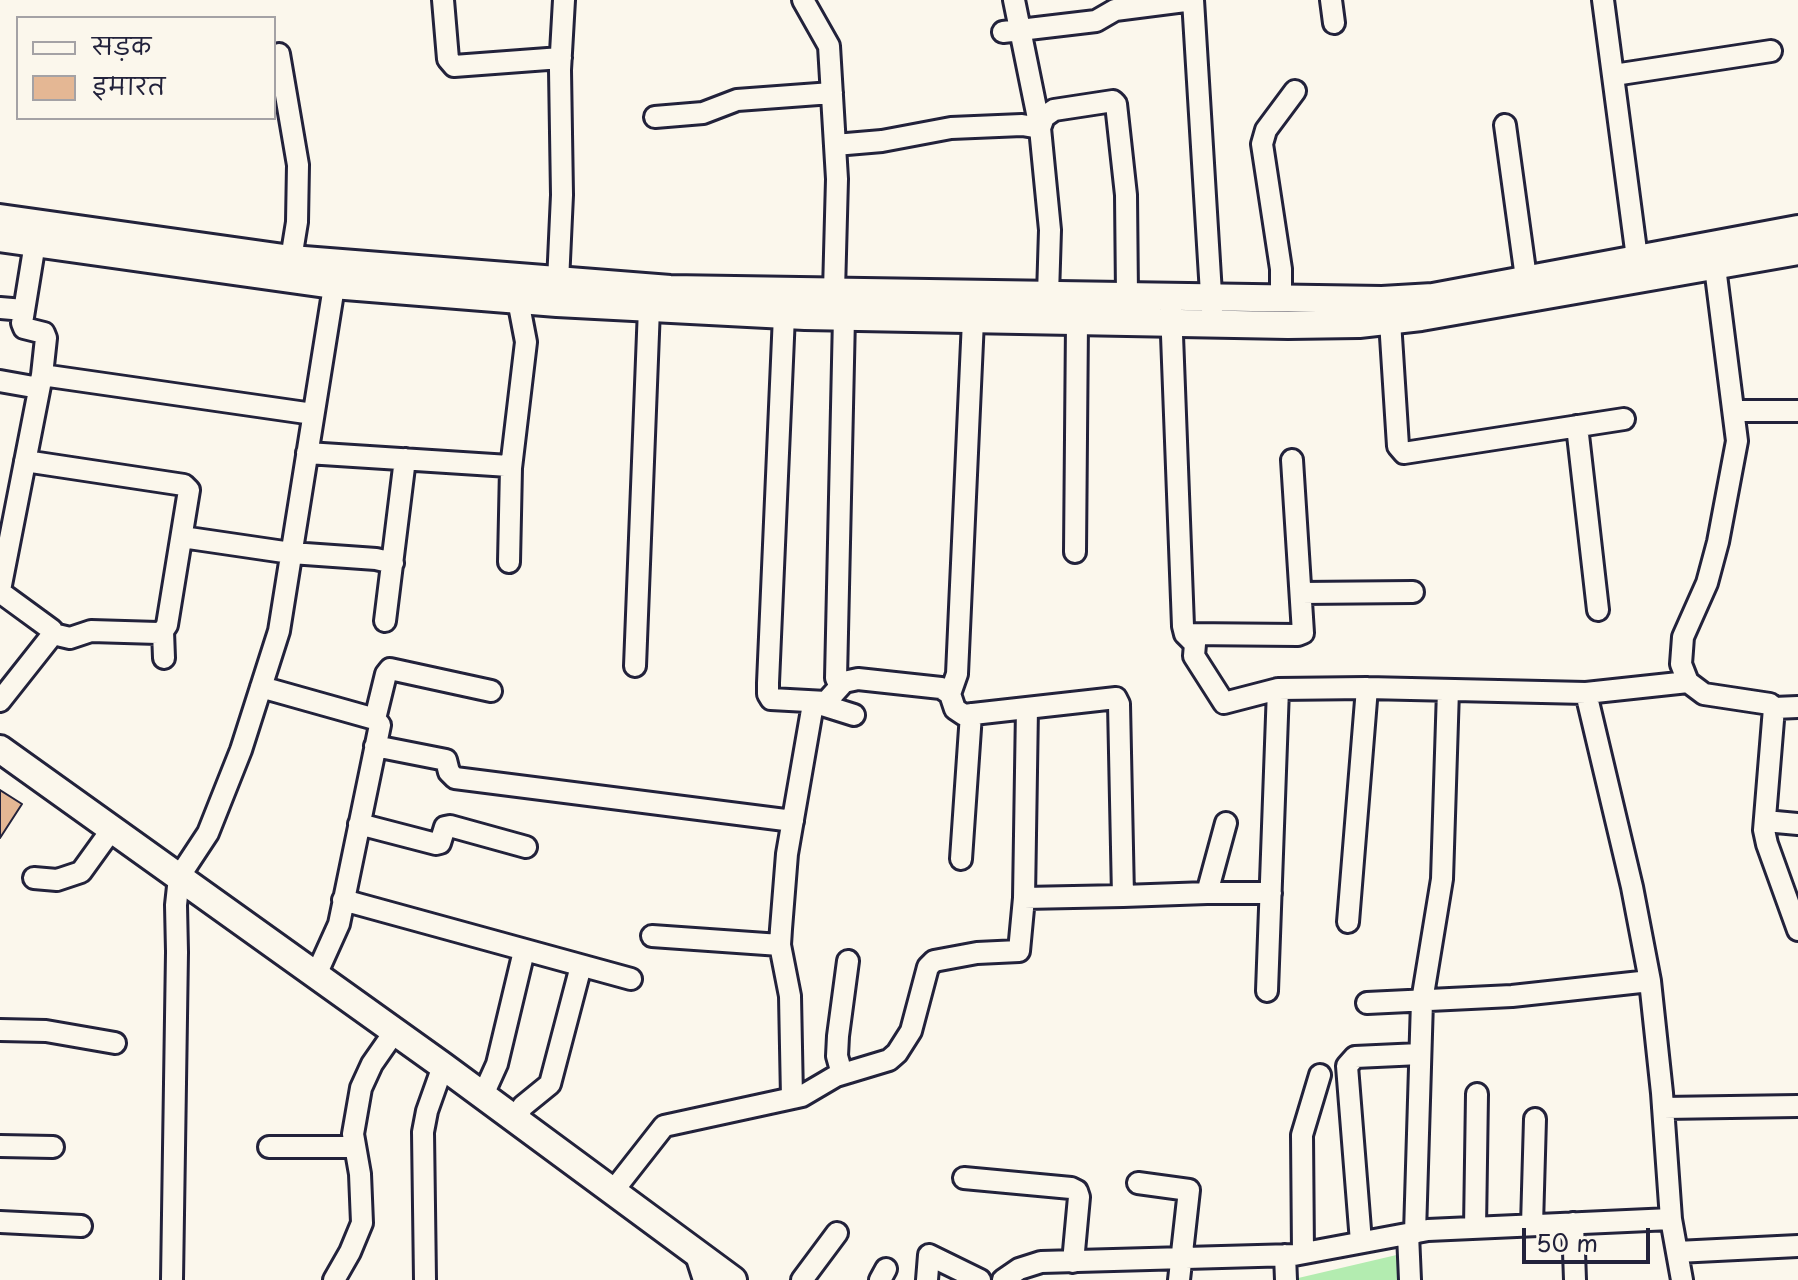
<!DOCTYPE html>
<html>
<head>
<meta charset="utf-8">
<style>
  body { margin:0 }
  #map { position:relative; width:1798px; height:1280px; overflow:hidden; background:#fbf7ec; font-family:"Playpen Sans","Playpen Sans Deva",sans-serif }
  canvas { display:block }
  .legend { position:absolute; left:16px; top:16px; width:260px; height:104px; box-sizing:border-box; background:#fbf7ec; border:2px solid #a4a2a5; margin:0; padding:10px 14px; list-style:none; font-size:24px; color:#22223b }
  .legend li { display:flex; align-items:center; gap:16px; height:40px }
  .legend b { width:40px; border:2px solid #a4a2a5 }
  .scale { position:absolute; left:1522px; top:1228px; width:128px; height:36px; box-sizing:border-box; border:4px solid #22223b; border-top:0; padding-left:10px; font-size:24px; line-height:28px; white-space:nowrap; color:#22223b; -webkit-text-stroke:6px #fbf7ec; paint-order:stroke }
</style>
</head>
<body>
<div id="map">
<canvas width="1798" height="1280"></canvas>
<ul class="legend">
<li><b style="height:10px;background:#fbf7ec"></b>सड़क</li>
<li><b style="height:22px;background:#e4b794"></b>इमारत</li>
</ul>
<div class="scale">50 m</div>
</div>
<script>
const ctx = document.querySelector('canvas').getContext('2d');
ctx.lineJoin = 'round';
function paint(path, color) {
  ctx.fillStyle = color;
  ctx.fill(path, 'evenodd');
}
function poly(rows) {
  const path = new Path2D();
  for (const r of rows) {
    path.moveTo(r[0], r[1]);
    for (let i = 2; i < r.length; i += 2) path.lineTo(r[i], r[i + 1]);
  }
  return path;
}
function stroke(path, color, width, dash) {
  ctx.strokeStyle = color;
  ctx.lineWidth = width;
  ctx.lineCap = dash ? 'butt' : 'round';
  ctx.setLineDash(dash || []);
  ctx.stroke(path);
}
paint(poly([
  [1405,1253,1405,1280,1294,1280,1294,1279]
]), '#b3ecb0');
const building = poly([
  [0,790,22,804,0,838,0,790]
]);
paint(building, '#e4b794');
stroke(building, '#22223b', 2);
const minor = poly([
  [443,0,448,59,454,66,561,58],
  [803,0,829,46,837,179,834,291],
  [1193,0,1212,310],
  [1331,0,1334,23],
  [1603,0,1637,258],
  [1003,32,1096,21,1115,10,1193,0],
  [279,54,298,165,297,222,291,259],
  [1614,75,1771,51],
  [655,117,703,113,737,100,832,93],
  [1505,125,1526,278],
  [835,145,882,141,951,128,1022,125,1040,128,1014,0],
  [1715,267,1737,441,1718,542,1707,583,1683,637,1681,664,1688,682,1704,694,1770,704,1774,708,1764,830,1767,844,1798,930],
  [558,282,562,195,560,70,564,0],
  [1048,295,1050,230,1040,128,1044,117,1054,110,1113,101,1116,104,1126,195,1127,295],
  [1281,298,1281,269,1262,144,1266,130,1295,91],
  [0,308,24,310],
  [1171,309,1183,626,1185,634,1298,635,1303,633,1292,460],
  [784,315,768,683,768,694,771,699,826,702,844,682,858,679,941,688,950,694,955,709,964,715,1116,698,1119,704,1123,896,1207,893],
  [1390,321,1398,446,1404,453,1624,419],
  [42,375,313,414],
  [0,381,39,388],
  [1735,411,1798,411],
  [1577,426,1598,610],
  [307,453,509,466,511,468,509,562],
  [25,461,184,485,189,490,167,625,163,631,158,633,91,631,70,638,53,634],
  [511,468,526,342,518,300],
  [182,537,291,553,376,559,393,563],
  [1075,552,1077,322],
  [0,590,42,375,46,338,44,333,24,328,22,323,35,243],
  [0,592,52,630,53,634,0,701],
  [1301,593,1413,592],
  [385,621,405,459],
  [163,631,164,658],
  [1185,634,1195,644,1194,656,1224,703,1278,689,1367,688,1586,693,1688,682],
  [635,666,649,308],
  [840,686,836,678,844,317],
  [261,687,375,719,380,725,339,924,316,975],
  [1586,693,1632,887,1650,981,1662,1093,1671,1219,1682,1280],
  [950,694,957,674,973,320],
  [819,704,854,715],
  [1774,708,1798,707],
  [375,719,386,674,390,669,491,691],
  [375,746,446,760,449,772,455,778,793,821],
  [1765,821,1798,824],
  [1226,823,1207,893,1271,893],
  [359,824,436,844,440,843,445,827,450,826,526,847],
  [961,859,971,714],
  [34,878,57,880,81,872,112,829],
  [1024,898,1123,896],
  [343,900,631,979],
  [1348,922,1367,688],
  [652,936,780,945],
  [1267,991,1278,689],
  [1367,1003,1512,996,1650,981],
  [0,1030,46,1031,115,1043],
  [842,1074,837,1056,838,1036,848,961],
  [483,1095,497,1064,524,951],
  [792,1098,790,996,780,945,781,929,787,854,813,704],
  [1663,1108,1798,1106],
  [515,1119,523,1106,550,1084,581,966],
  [0,1146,53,1147],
  [269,1147,355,1147],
  [964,1178,1071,1188,1077,1191,1079,1197,1073,1262],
  [1138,1183,1189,1190,1179,1280],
  [613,1191,664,1126,802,1096,836,1076,889,1060,897,1053,911,1031,928,967,934,961,977,953,1019,951,1024,898,1027,708],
  [0,1222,81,1226],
  [1573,1223,1575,1280],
  [1532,1225,1535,1119],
  [1475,1228,1477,1094],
  [1415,1233,1422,1001,1442,879,1448,690],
  [1408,1234,1410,1280],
  [1361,1242,1347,1066,1355,1057,1420,1054],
  [695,1252,704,1280],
  [1677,1252,1798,1246],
  [1303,1253,1302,1135,1320,1075],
  [1285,1255,1286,1280],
  [172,1280,177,952,176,905,179,877,208,833,241,750,279,631,336,274],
  [334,1280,350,1252,362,1223,360,1174,353,1134,361,1088,372,1064,395,1031],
  [425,1280,423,1132,427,1111,443,1066],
  [802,1280,837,1233],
  [880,1280,886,1269],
  [927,1280,929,1255,980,1280],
  [1003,1280,1019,1269,1041,1262,1294,1255,1428,1230,1671,1219]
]);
const major = poly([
  [0,218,291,259,670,289,1382,300,1433,297,1798,229],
  [0,238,333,285,557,303,805,316,1288,325,1359,324,1421,317,1798,251],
  [0,749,443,1066,733,1280]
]);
stroke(minor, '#22223b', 26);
stroke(major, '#22223b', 32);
stroke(minor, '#fbf7ec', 20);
stroke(major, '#fbf7ec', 26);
</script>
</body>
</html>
